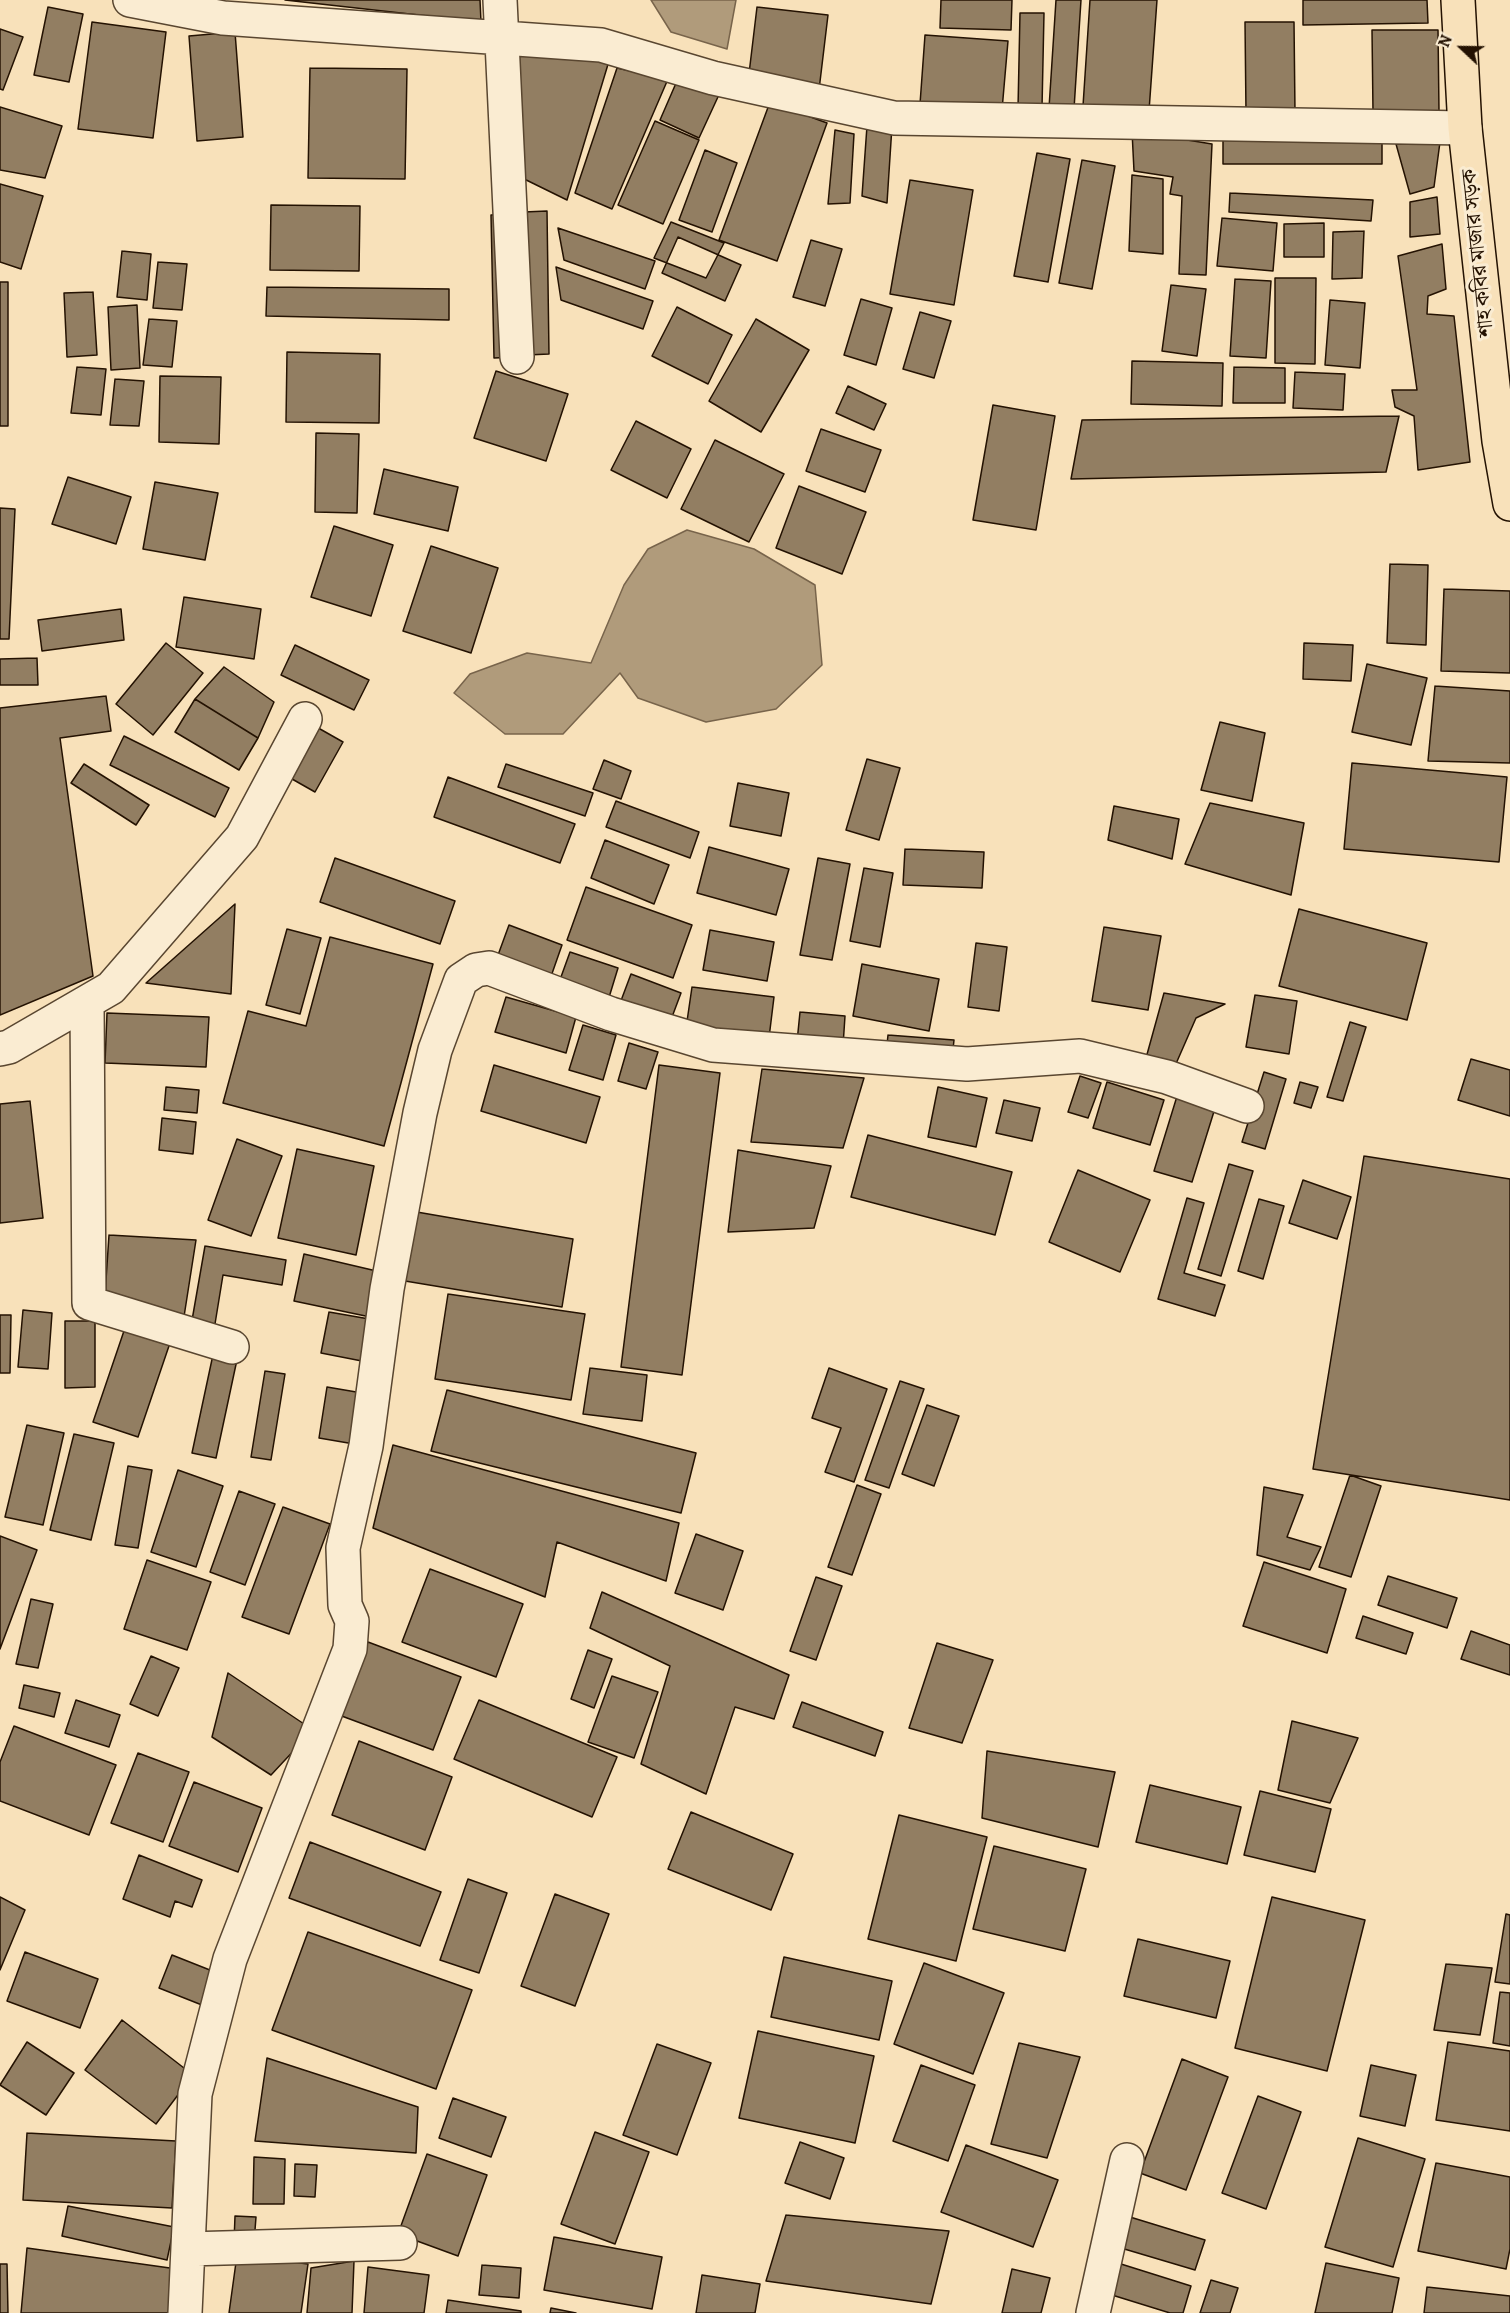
<!DOCTYPE html>
<html>
<head>
<meta charset="utf-8">
<style>
  body { margin:0 }
  #map { position:relative; width:1510px; height:2313px; overflow:hidden; background:#f8e1ba; font-family:Alegreya,serif }
  canvas { display:block }
  .north { position:absolute; left:1432px; top:18px; width:60px; height:60px; -webkit-text-stroke:4px #faecd2; paint-order:stroke; rotate:292deg; font-size:16px; font-weight:700; line-height:24px; text-align:center; color:#241202 }
  .north::after { content:''; display:block; margin:auto; width:21px; height:27px; background:#241202; clip-path:polygon(50% 0,100% 100%,50% 72%,0 100%) }
</style>
</head>
<body>
<div id="map">
<canvas width="1510" height="2313"></canvas>
<div class="north">N</div>
</div>
<script>
const ctx = document.querySelector('canvas').getContext('2d');
ctx.lineJoin = 'round';
function paint(path, color) {
  ctx.fillStyle = color;
  ctx.fill(path, 'evenodd');
}
function poly(rows) {
  const path = new Path2D();
  for (const r of rows) {
    path.moveTo(r[0], r[1]);
    for (let i = 2; i < r.length; i += 2) path.lineTo(r[i], r[i + 1]);
  }
  return path;
}
function stroke(path, color, width, dash) {
  ctx.strokeStyle = color;
  ctx.lineWidth = width;
  ctx.lineCap = dash ? 'butt' : 'round';
  ctx.setLineDash(dash || []);
  ctx.stroke(path);
}
function write(font, color, halo, rows, align = 'center') {
  ctx.font = font + ' Alegreya,"Noto Serif Bengali",serif';
  ctx.lineWidth = 6;
  ctx.setLineDash([]);
  ctx.textBaseline = 'middle';
  ctx.strokeStyle = halo;
  ctx.fillStyle = color;
  for (const [text, x, y, turn = 0] of rows) {
    ctx.save();
    ctx.translate(x, y);
    ctx.rotate((+turn || 0) * Math.PI / 180);
    ctx.textAlign = isNaN(turn) ? turn : align;
    if (halo) ctx.strokeText(text, 0, 0);
    ctx.fillText(text, 0, 0);
    ctx.restore();
  }
}
const water = poly([
  [651,0,736,0,727,49,671,32,651,0],
  [687,530,754,549,815,585,822,665,776,709,706,722,638,698,620,673,563,734,505,734,454,693,470,674,527,653,591,663,624,585,648,549,687,530]
]);
paint(water, '#b09b7b');
stroke(water, '#78644b', 1.5);
const building = poly([
  [285,0,480,0,481,22,285,0],
  [941,0,1012,0,1011,30,940,28,941,0],
  [1056,0,1081,0,1074,109,1049,108,1056,0],
  [1090,0,1157,0,1149,111,1083,106,1090,0],
  [1303,0,1427,0,1428,23,1303,25,1303,0],
  [48,7,83,14,69,82,34,75,48,7],
  [757,7,828,15,819,90,748,82,757,7],
  [1020,13,1044,13,1042,108,1018,108,1020,13],
  [92,22,166,32,153,138,78,129,92,22],
  [1245,22,1294,22,1295,113,1246,113,1245,22],
  [0,29,23,37,3,90,0,89,0,29],
  [1372,30,1438,30,1439,111,1373,112,1372,30],
  [235,32,243,137,197,141,189,36,235,32],
  [925,35,1008,41,1002,110,920,104,925,35],
  [511,43,609,61,567,200,514,174,511,43],
  [310,68,407,69,405,179,308,178,310,68],
  [617,68,668,79,612,209,575,193,617,68],
  [680,74,723,86,699,138,660,120,680,74],
  [770,102,827,123,777,261,719,240,770,102],
  [0,107,62,126,45,178,0,170,0,107],
  [655,121,699,140,663,224,618,205,655,121],
  [867,126,892,126,887,203,862,196,867,126],
  [835,130,854,134,850,203,828,204,835,130],
  [1132,131,1212,144,1206,275,1179,274,1182,196,1170,194,1173,177,1134,171,1132,131],
  [1223,132,1382,132,1382,164,1223,164,1223,132],
  [1440,142,1434,187,1410,194,1396,144,1440,142],
  [705,150,737,163,712,232,679,220,705,150],
  [1037,153,1070,159,1048,282,1014,276,1037,153],
  [1082,160,1115,166,1092,289,1059,283,1082,160],
  [1132,175,1163,179,1163,254,1129,251,1132,175],
  [910,180,973,190,954,305,890,294,910,180],
  [0,184,43,196,21,269,0,262,0,184],
  [1230,193,1373,200,1371,221,1229,212,1230,193],
  [1437,197,1440,234,1410,237,1410,202,1437,197],
  [271,205,360,206,359,271,270,270,271,205],
  [547,211,549,354,527,355,524,212,547,211],
  [514,214,516,357,494,358,491,215,514,214],
  [1222,218,1277,223,1273,271,1217,266,1222,218],
  [671,222,724,243,706,278,654,258,671,222],
  [1324,223,1324,257,1284,257,1284,224,1324,223],
  [558,228,655,261,645,289,564,260,558,228],
  [1364,231,1362,278,1332,279,1333,232,1364,231],
  [678,237,741,265,725,301,662,273,678,237],
  [811,240,842,249,825,306,793,297,811,240],
  [1442,244,1446,289,1428,296,1427,314,1454,316,1470,462,1418,470,1414,416,1395,407,1392,390,1417,390,1398,256,1442,244],
  [122,251,151,254,147,300,117,297,122,251],
  [158,262,187,264,182,310,153,308,158,262],
  [556,267,653,301,643,329,561,300,556,267],
  [1275,278,1316,278,1315,364,1275,363,1275,278],
  [1235,279,1271,281,1266,358,1230,356,1235,279],
  [0,282,8,282,8,426,0,426,0,282],
  [1171,285,1206,289,1197,356,1162,351,1171,285],
  [267,287,449,289,449,320,266,316,267,287],
  [93,292,97,355,67,357,64,293,93,292],
  [861,299,892,308,876,365,844,355,861,299],
  [1330,300,1365,303,1360,368,1325,365,1330,300],
  [137,305,140,368,111,370,108,307,137,305],
  [677,307,732,335,708,384,652,356,677,307],
  [920,312,951,321,934,378,903,369,920,312],
  [149,319,177,321,172,367,143,365,149,319],
  [756,319,809,350,761,432,709,401,756,319],
  [287,352,380,354,379,423,286,422,287,352],
  [1132,361,1223,363,1222,406,1131,404,1132,361],
  [77,367,106,369,101,415,71,413,77,367],
  [1234,367,1285,368,1285,403,1233,403,1234,367],
  [496,371,568,394,546,461,474,438,496,371],
  [1295,372,1345,374,1343,410,1293,408,1295,372],
  [160,376,221,377,219,444,159,442,160,376],
  [115,379,144,381,139,426,110,425,115,379],
  [848,386,886,404,874,430,836,413,848,386],
  [993,405,1055,416,1036,530,973,520,993,405],
  [1399,416,1386,472,1071,479,1082,420,1399,416],
  [636,421,691,449,667,498,611,470,636,421],
  [821,429,881,450,865,492,806,471,821,429],
  [316,433,359,434,357,513,315,512,316,433],
  [715,440,784,474,749,542,681,509,715,440],
  [384,469,458,487,448,531,374,514,384,469],
  [68,477,131,497,116,544,52,524,68,477],
  [155,482,218,493,205,560,143,549,155,482],
  [799,486,866,512,842,574,776,548,799,486],
  [0,508,15,509,9,639,0,639,0,508],
  [334,526,393,545,371,616,311,597,334,526],
  [431,546,498,568,471,653,403,631,431,546],
  [1390,564,1428,565,1426,645,1387,643,1390,564],
  [1444,589,1510,591,1510,673,1441,671,1444,589],
  [184,597,261,609,254,659,176,647,184,597],
  [121,609,124,640,42,651,38,620,121,609],
  [166,643,203,673,153,735,116,704,166,643],
  [1304,643,1353,645,1351,681,1303,679,1304,643],
  [295,645,369,680,354,710,281,675,295,645],
  [37,658,38,685,0,685,0,659,37,658],
  [1367,664,1427,678,1411,745,1352,732,1367,664],
  [224,667,274,702,258,738,195,699,224,667],
  [1435,686,1510,691,1510,763,1428,761,1435,686],
  [106,696,111,731,60,738,93,976,0,1015,0,708,106,696],
  [195,699,258,738,239,770,175,732,195,699],
  [1220,722,1265,733,1252,801,1201,790,1220,722],
  [313,725,343,742,315,792,285,775,313,725],
  [124,736,229,788,215,817,110,765,124,736],
  [867,759,900,768,879,840,846,830,867,759],
  [604,760,631,771,621,799,593,789,604,760],
  [1352,763,1507,777,1499,862,1344,849,1352,763],
  [84,764,149,805,136,825,71,783,84,764],
  [506,764,593,793,585,816,498,787,506,764],
  [448,777,575,824,560,863,434,817,448,777],
  [738,783,789,793,781,836,730,826,738,783],
  [616,801,699,832,690,858,606,827,616,801],
  [1210,803,1304,823,1291,895,1185,864,1210,803],
  [1114,806,1179,819,1172,859,1108,840,1114,806],
  [605,840,669,865,654,904,591,878,605,840],
  [709,847,789,869,776,915,697,893,709,847],
  [905,849,984,852,982,888,903,885,905,849],
  [335,858,455,901,440,944,320,902,335,858],
  [818,858,850,864,832,960,800,955,818,858],
  [864,868,893,873,880,947,850,941,864,868],
  [586,887,692,925,673,978,567,940,586,887],
  [235,904,231,994,146,983,235,904],
  [1299,909,1427,943,1407,1020,1279,986,1299,909],
  [509,925,562,945,548,985,494,966,509,925],
  [1104,927,1161,936,1148,1010,1092,1001,1104,927],
  [287,929,321,938,300,1014,266,1005,287,929],
  [710,930,774,942,767,981,703,970,710,930],
  [330,937,433,964,384,1146,223,1103,248,1011,306,1026,330,937],
  [976,943,1007,947,999,1011,968,1007,976,943],
  [570,952,618,968,607,1004,557,988,570,952],
  [862,964,939,979,929,1031,853,1016,862,964],
  [631,974,681,993,669,1025,619,1006,631,974],
  [692,987,774,997,768,1046,685,1035,692,987],
  [1164,993,1225,1004,1196,1018,1175,1066,1146,1058,1164,993],
  [1255,995,1297,1001,1289,1054,1246,1047,1255,995],
  [506,997,576,1017,566,1053,495,1032,506,997],
  [800,1012,845,1016,843,1046,797,1042,800,1012],
  [107,1013,209,1017,206,1067,105,1063,107,1013],
  [1350,1022,1366,1027,1343,1101,1327,1097,1350,1022],
  [583,1025,616,1035,603,1080,569,1070,583,1025],
  [888,1035,954,1040,952,1059,886,1054,888,1035],
  [629,1043,658,1052,646,1089,618,1081,629,1043],
  [1471,1059,1510,1070,1510,1116,1458,1100,1471,1059],
  [494,1065,600,1097,586,1143,481,1111,494,1065],
  [659,1065,720,1073,682,1375,621,1367,659,1065],
  [762,1069,864,1078,843,1148,751,1142,762,1069],
  [1264,1072,1286,1079,1265,1149,1242,1142,1264,1072],
  [1080,1076,1101,1083,1088,1118,1068,1112,1080,1076],
  [1107,1082,1164,1100,1150,1145,1093,1128,1107,1082],
  [1300,1082,1318,1087,1311,1108,1294,1103,1300,1082],
  [166,1087,199,1090,197,1113,164,1110,166,1087],
  [938,1087,987,1098,976,1147,928,1137,938,1087],
  [1178,1093,1216,1105,1192,1182,1154,1171,1178,1093],
  [1004,1100,1040,1108,1032,1141,996,1133,1004,1100],
  [30,1101,43,1218,0,1223,0,1104,30,1101],
  [162,1118,196,1122,193,1154,159,1150,162,1118],
  [868,1135,1012,1172,995,1235,851,1197,868,1135],
  [237,1139,282,1156,251,1236,208,1220,237,1139],
  [297,1149,374,1166,356,1255,278,1238,297,1149],
  [738,1150,831,1166,814,1228,728,1232,738,1150],
  [1364,1156,1510,1179,1510,1500,1313,1469,1364,1156],
  [1229,1164,1253,1171,1221,1276,1198,1269,1229,1164],
  [1078,1170,1150,1200,1120,1272,1049,1242,1078,1170],
  [1303,1180,1351,1197,1337,1239,1289,1223,1303,1180],
  [1187,1198,1204,1203,1184,1273,1225,1285,1215,1316,1158,1299,1187,1198],
  [1259,1199,1284,1206,1263,1279,1238,1271,1259,1199],
  [411,1211,573,1239,562,1307,399,1280,411,1211],
  [109,1235,196,1240,183,1323,105,1295,109,1235],
  [205,1246,286,1260,282,1285,223,1275,214,1330,191,1326,205,1246],
  [304,1254,385,1273,375,1318,294,1301,304,1254],
  [448,1294,585,1314,571,1400,435,1379,448,1294],
  [23,1310,52,1313,48,1369,18,1367,23,1310],
  [329,1312,375,1320,367,1362,321,1353,329,1312],
  [0,1315,11,1315,10,1373,0,1373,0,1315],
  [65,1321,95,1321,95,1387,65,1388,65,1321],
  [126,1325,171,1340,138,1437,93,1422,126,1325],
  [214,1350,238,1355,216,1458,192,1453,214,1350],
  [590,1368,647,1375,642,1421,583,1414,590,1368],
  [829,1368,887,1389,854,1482,825,1472,841,1428,812,1418,829,1368],
  [265,1371,285,1374,271,1460,251,1457,265,1371],
  [900,1381,924,1389,889,1488,865,1480,900,1381],
  [327,1387,368,1394,360,1445,319,1438,327,1387],
  [447,1390,696,1453,681,1513,431,1451,447,1390],
  [927,1405,959,1416,934,1486,902,1474,927,1405],
  [27,1425,64,1433,43,1525,5,1517,27,1425],
  [74,1434,114,1443,91,1540,50,1530,74,1434],
  [393,1445,679,1523,666,1581,557,1542,545,1597,373,1528,393,1445],
  [128,1466,152,1470,138,1548,115,1545,128,1466],
  [178,1470,223,1486,196,1567,151,1552,178,1470],
  [1350,1475,1381,1486,1351,1577,1319,1567,1350,1475],
  [857,1485,881,1494,852,1575,828,1567,857,1485],
  [1264,1487,1303,1495,1287,1537,1321,1547,1310,1570,1257,1555,1264,1487],
  [239,1491,275,1504,245,1585,210,1572,239,1491],
  [283,1507,330,1524,289,1634,242,1617,283,1507],
  [696,1534,743,1551,723,1610,675,1593,696,1534],
  [0,1536,37,1550,0,1649,0,1536],
  [147,1560,211,1582,187,1650,124,1629,147,1560],
  [1264,1562,1346,1589,1327,1653,1243,1626,1264,1562],
  [430,1569,523,1604,496,1677,402,1642,430,1569],
  [1388,1576,1457,1598,1447,1628,1378,1605,1388,1576],
  [816,1577,842,1586,816,1660,790,1651,816,1577],
  [602,1592,789,1675,774,1719,735,1707,706,1794,641,1764,670,1666,590,1628,602,1592],
  [31,1599,53,1604,38,1668,16,1664,31,1599],
  [1363,1616,1413,1633,1406,1654,1356,1638,1363,1616],
  [1471,1631,1510,1645,1510,1675,1461,1659,1471,1631],
  [368,1642,461,1677,433,1750,339,1715,368,1642],
  [937,1643,993,1660,962,1743,909,1728,937,1643],
  [588,1650,612,1659,594,1708,571,1699,588,1650],
  [151,1656,179,1668,158,1716,130,1704,151,1656],
  [228,1673,313,1730,271,1775,212,1737,228,1673],
  [612,1676,658,1692,634,1758,588,1742,612,1676],
  [24,1685,60,1693,54,1717,19,1708,24,1685],
  [76,1700,120,1715,109,1747,65,1733,76,1700],
  [479,1700,617,1757,592,1817,454,1759,479,1700],
  [802,1702,883,1732,875,1756,793,1727,802,1702],
  [1292,1721,1358,1738,1330,1803,1278,1790,1292,1721],
  [14,1726,116,1765,89,1835,0,1801,0,1762,14,1726],
  [359,1741,452,1777,425,1850,332,1815,359,1741],
  [987,1751,1115,1772,1098,1847,982,1818,987,1751],
  [138,1753,189,1772,163,1842,111,1823,138,1753],
  [194,1782,262,1808,238,1872,169,1846,194,1782],
  [1150,1785,1241,1807,1227,1864,1136,1842,1150,1785],
  [1260,1791,1331,1809,1315,1872,1244,1855,1260,1791],
  [691,1812,793,1854,771,1910,668,1869,691,1812],
  [899,1815,987,1837,956,1961,868,1939,899,1815],
  [310,1842,441,1892,420,1946,289,1898,310,1842],
  [994,1846,1086,1869,1065,1951,973,1929,994,1846],
  [139,1855,202,1880,192,1907,175,1901,170,1917,123,1899,139,1855],
  [468,1879,507,1893,479,1973,440,1960,468,1879],
  [555,1894,609,1914,575,2006,521,1986,555,1894],
  [0,1897,25,1910,0,1970,0,1897],
  [1272,1897,1365,1920,1327,2071,1235,2048,1272,1897],
  [1506,1914,1510,1915,1510,1984,1495,1982,1506,1914],
  [308,1932,472,1990,436,2089,272,2030,308,1932],
  [1138,1939,1230,1961,1216,2018,1124,1996,1138,1939],
  [25,1952,98,1979,80,2028,7,2001,25,1952],
  [172,1955,225,1976,212,2009,159,1988,172,1955],
  [784,1957,892,1981,879,2040,771,2017,784,1957],
  [924,1963,1004,1993,973,2074,894,2044,924,1963],
  [1446,1964,1492,1968,1480,2035,1434,2030,1446,1964],
  [1500,1992,1510,1993,1510,2046,1493,2043,1500,1992],
  [122,2020,193,2075,156,2124,85,2070,122,2020],
  [758,2031,874,2056,855,2143,739,2118,758,2031],
  [27,2042,74,2073,46,2115,0,2085,27,2042],
  [1448,2042,1510,2051,1510,2131,1436,2120,1448,2042],
  [1019,2043,1080,2057,1047,2158,991,2144,1019,2043],
  [657,2044,711,2063,677,2155,623,2135,657,2044],
  [267,2058,418,2107,416,2153,255,2141,267,2058],
  [1182,2059,1228,2077,1186,2190,1140,2173,1182,2059],
  [921,2065,975,2085,948,2161,893,2141,921,2065],
  [1371,2065,1416,2075,1405,2126,1360,2116,1371,2065],
  [1258,2096,1301,2112,1266,2209,1222,2193,1258,2096],
  [453,2098,506,2117,491,2157,439,2138,453,2098],
  [595,2132,649,2152,615,2244,561,2224,595,2132],
  [27,2133,176,2141,172,2208,23,2200,27,2133],
  [1358,2138,1425,2159,1393,2267,1325,2247,1358,2138],
  [800,2142,844,2158,830,2199,785,2183,800,2142],
  [966,2145,1058,2180,1033,2247,941,2212,966,2145],
  [427,2154,487,2175,458,2256,398,2234,427,2154],
  [254,2157,285,2159,284,2204,253,2204,254,2157],
  [1436,2163,1510,2177,1510,2249,1506,2269,1418,2251,1436,2163],
  [295,2164,317,2165,315,2197,294,2196,295,2164],
  [68,2206,174,2227,167,2260,62,2236,68,2206],
  [786,2215,949,2231,931,2304,766,2281,786,2215],
  [235,2216,256,2217,254,2243,234,2242,235,2216],
  [1130,2217,1205,2240,1195,2270,1121,2248,1130,2217],
  [554,2237,662,2257,652,2309,544,2290,554,2237],
  [27,2248,177,2269,172,2313,21,2313,27,2248],
  [237,2255,308,2264,301,2313,229,2313,237,2255],
  [354,2261,352,2313,307,2313,311,2268,354,2261],
  [1326,2263,1399,2278,1392,2313,1315,2313,1326,2263],
  [0,2264,7,2264,8,2313,0,2313,0,2264],
  [1121,2264,1191,2286,1183,2313,1170,2313,1112,2295,1121,2264],
  [482,2265,521,2268,519,2298,479,2295,482,2265],
  [368,2267,429,2275,424,2313,364,2313,368,2267],
  [1012,2269,1050,2278,1041,2313,1002,2313,1012,2269],
  [702,2275,760,2284,755,2313,696,2313,702,2275],
  [1211,2280,1238,2288,1230,2313,1200,2313,1211,2280],
  [1427,2287,1510,2296,1510,2313,1424,2313,1427,2287],
  [448,2300,521,2311,521,2313,446,2313,448,2300],
  [551,2308,576,2313,550,2313,551,2308]
]);
paint(building, '#927e62');
stroke(building, '#241202', 1.5);
const minor = poly([
  [130,0,223,18,601,45,713,78,894,118,1465,128],
  [500,0,517,357],
  [87,1003,89,1303,232,1347],
  [0,1049,9,1047,111,988,242,837,305,719],
  [188,2249,400,2243],
  [185,2313,195,2094,230,1959,350,1649,352,1621,345,1605,343,1548,366,1446,387,1289,420,1113,435,1050,461,980,476,970,489,968,611,1014,713,1045,967,1064,1080,1056,1167,1077,1247,1106],
  [1093,2313,1127,2160]
]);
const major = poly([
  [1458,0,1465,128,1499,441,1510,504]
]);
stroke(minor, '#594630', 36);
stroke(major, '#241202', 36);
stroke(minor, '#faecd2', 33);
stroke(major, '#f8e1ba', 33);
write('21px', '#241202', '#faecd2', [
  ["শাহ কবির মাজার সড়ক",1479,253,-96]
]);
</script>
</body>
</html>
